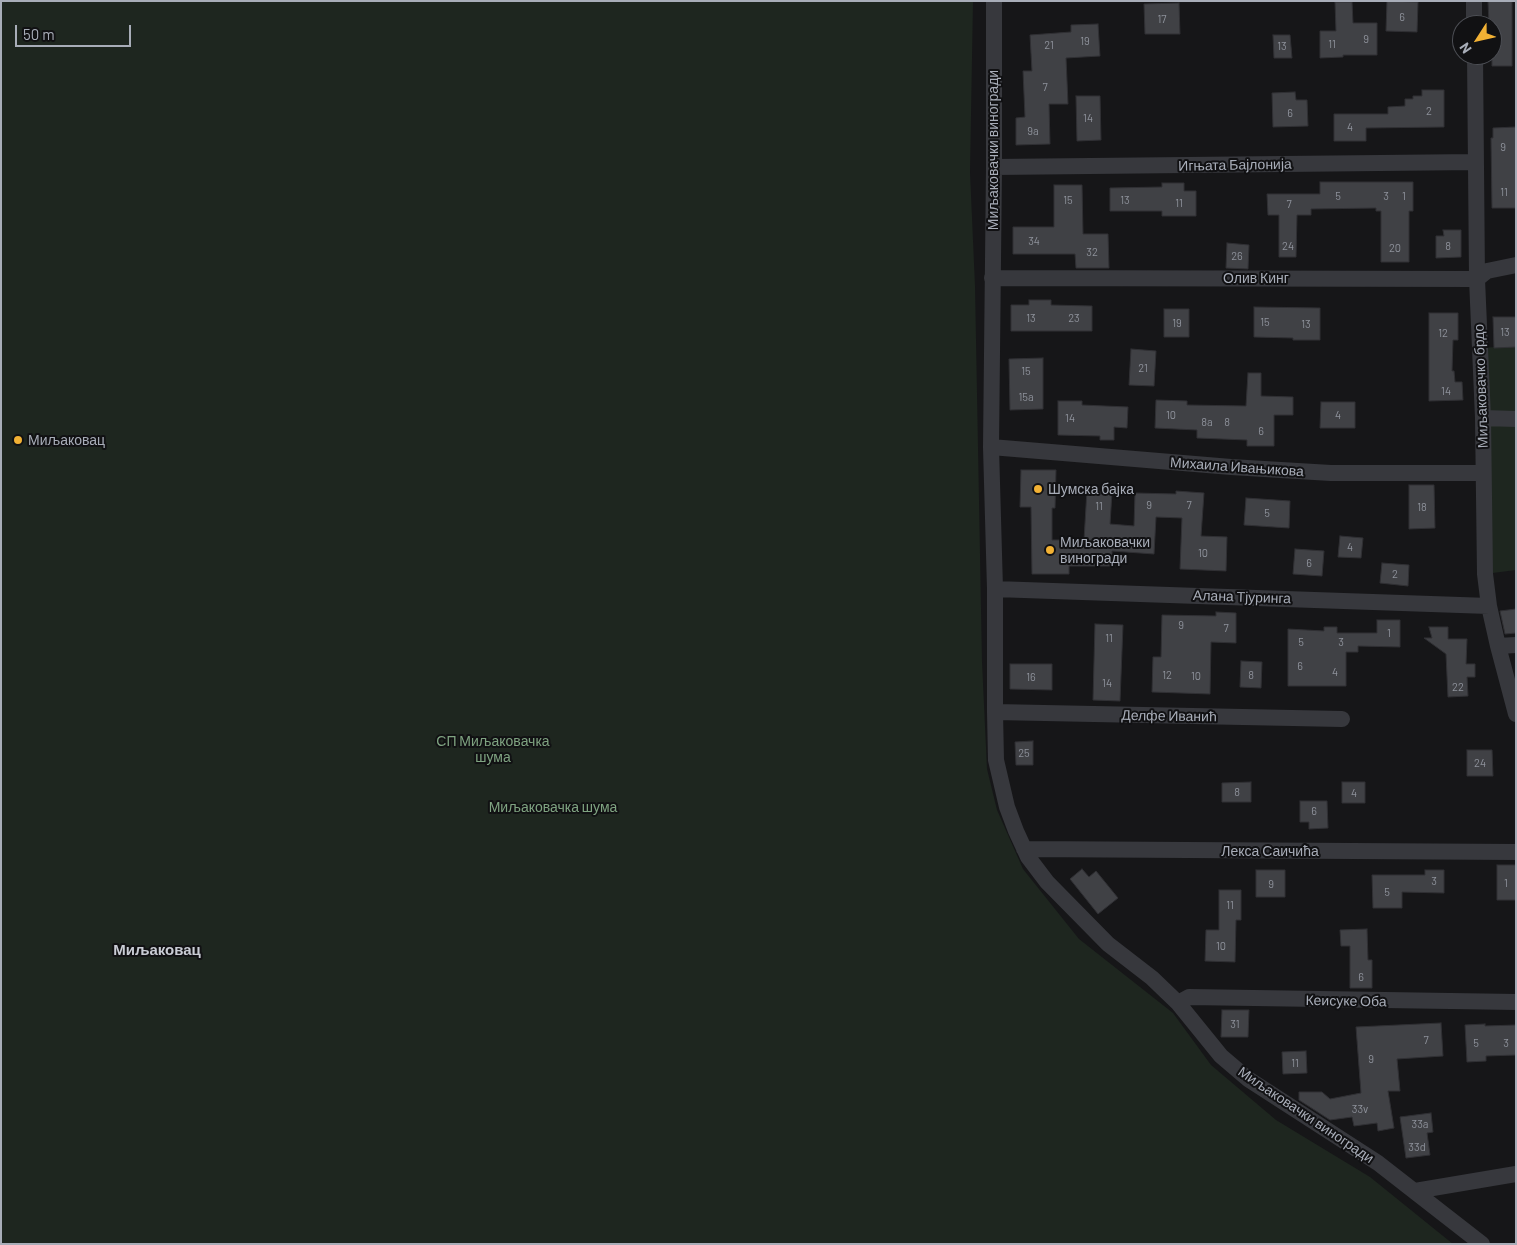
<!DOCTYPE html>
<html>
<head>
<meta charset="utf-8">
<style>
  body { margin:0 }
  #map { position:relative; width:1517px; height:1245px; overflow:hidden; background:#161618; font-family:Barlow,sans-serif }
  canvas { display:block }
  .frame { position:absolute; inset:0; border:2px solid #a8adb8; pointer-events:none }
  .north { position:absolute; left:1452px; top:15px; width:50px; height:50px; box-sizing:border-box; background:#111113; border:1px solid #4d4f55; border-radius:50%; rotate:235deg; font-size:14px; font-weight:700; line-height:20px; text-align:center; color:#a8adb8 }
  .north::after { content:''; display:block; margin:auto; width:18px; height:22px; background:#f2b134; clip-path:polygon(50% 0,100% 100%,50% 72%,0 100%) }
  .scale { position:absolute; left:15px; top:25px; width:116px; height:22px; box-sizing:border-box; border:2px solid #a8adb8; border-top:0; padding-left:6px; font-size:15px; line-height:18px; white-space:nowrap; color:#a8adb8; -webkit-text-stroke:4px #111113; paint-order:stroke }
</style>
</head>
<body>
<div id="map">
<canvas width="1517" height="1245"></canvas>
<div class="frame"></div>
<div class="north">N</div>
<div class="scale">50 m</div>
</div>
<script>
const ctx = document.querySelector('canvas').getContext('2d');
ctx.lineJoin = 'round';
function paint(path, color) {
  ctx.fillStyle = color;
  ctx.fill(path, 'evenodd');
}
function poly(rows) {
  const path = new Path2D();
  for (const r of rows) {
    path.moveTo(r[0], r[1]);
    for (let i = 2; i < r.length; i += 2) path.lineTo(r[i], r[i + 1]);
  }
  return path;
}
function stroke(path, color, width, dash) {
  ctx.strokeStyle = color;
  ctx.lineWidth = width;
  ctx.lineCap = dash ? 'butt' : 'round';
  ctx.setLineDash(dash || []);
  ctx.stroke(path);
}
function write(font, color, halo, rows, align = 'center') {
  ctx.font = font + ' Barlow,sans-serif';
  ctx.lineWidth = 4;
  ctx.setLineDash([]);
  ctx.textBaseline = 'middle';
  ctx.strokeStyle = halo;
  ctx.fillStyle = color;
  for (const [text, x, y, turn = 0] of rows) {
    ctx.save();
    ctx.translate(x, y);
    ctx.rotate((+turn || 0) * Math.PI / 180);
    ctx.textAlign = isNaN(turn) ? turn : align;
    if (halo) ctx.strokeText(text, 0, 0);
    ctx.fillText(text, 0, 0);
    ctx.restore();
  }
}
paint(poly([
  [1,1,973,1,970,172,975,286,982,662,987,769,997,810,1023,869,1079,939,1173,1013,1211,1065,1276,1120,1370,1177,1453,1244,1,1244],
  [1516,346,1516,570,1485,574,1478,348]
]), '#1e261f');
const building = poly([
  [1387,1,1418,2,1417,32,1386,31,1387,1],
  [1488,1,1512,1,1512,66,1492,66,1492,25,1489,25,1488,1],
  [1335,2,1352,2,1353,23,1377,23,1377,55,1343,55,1343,57,1320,58,1320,31,1336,31,1335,2],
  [1179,3,1180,34,1145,34,1144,4,1179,3],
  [1098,24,1100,56,1066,58,1068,104,1049,104,1050,144,1016,145,1016,118,1025,117,1023,71,1032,71,1030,35,1071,32,1071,25,1098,24],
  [1273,35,1290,35,1292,58,1274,58,1273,35],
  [1422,90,1444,90,1444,127,1366,128,1366,141,1334,141,1334,114,1388,114,1388,107,1405,106,1405,99,1413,99,1413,96,1422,96,1422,90],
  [1295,92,1296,100,1307,100,1308,126,1273,127,1272,93,1295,92],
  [1076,96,1100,96,1101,140,1077,141,1076,96],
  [1516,127,1516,208,1492,208,1491,138,1493,138,1493,128,1516,127],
  [1320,182,1413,182,1413,211,1409,211,1409,262,1381,262,1381,211,1376,211,1376,208,1311,209,1311,215,1297,215,1296,257,1279,257,1279,215,1268,215,1267,194,1320,194,1320,182],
  [1162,183,1184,183,1184,191,1196,191,1196,216,1162,216,1162,211,1110,211,1110,188,1162,187,1162,183],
  [1054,185,1082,185,1083,234,1108,234,1109,268,1076,268,1075,254,1013,254,1013,227,1054,227,1054,185],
  [1443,230,1461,230,1461,257,1436,258,1436,236,1444,236,1443,230],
  [1227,243,1249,245,1248,269,1226,268,1227,243],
  [1029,300,1051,300,1051,305,1092,306,1092,331,1011,331,1011,305,1029,305,1029,300],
  [1254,307,1320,308,1320,340,1293,340,1293,338,1254,337,1254,307],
  [1164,309,1189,309,1189,337,1164,337,1164,309],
  [1429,313,1458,313,1458,340,1453,340,1452,371,1454,371,1455,382,1462,382,1463,400,1429,401,1429,313],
  [1493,317,1516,317,1516,347,1494,348,1493,317],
  [1131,349,1156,351,1154,386,1129,385,1131,349],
  [1043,358,1043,409,1010,410,1009,359,1043,358],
  [1248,373,1261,373,1261,396,1293,397,1293,415,1274,415,1274,446,1247,446,1247,440,1197,438,1197,430,1155,428,1156,400,1187,401,1187,405,1246,406,1248,373],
  [1058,401,1082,401,1082,405,1128,407,1127,428,1114,427,1114,440,1100,440,1100,436,1058,435,1058,401],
  [1321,402,1355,402,1355,428,1320,428,1321,402],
  [1021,470,1056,470,1055,508,1052,508,1052,540,1084,540,1087,490,1112,492,1110,524,1134,526,1135,493,1176,494,1176,491,1204,493,1201,536,1227,537,1226,571,1180,569,1182,518,1156,517,1154,554,1112,551,1112,566,1069,566,1069,574,1032,574,1031,507,1020,507,1021,470],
  [1409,485,1434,485,1435,528,1409,529,1409,485],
  [1246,498,1290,501,1289,528,1244,525,1246,498],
  [1340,536,1363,538,1361,558,1338,557,1340,536],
  [1295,549,1324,551,1322,576,1293,574,1295,549],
  [1382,563,1409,565,1408,586,1380,583,1382,563],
  [1516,609,1516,633,1505,634,1500,611,1516,609],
  [1216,612,1236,613,1236,643,1211,642,1210,694,1152,692,1153,657,1161,657,1162,615,1216,616,1216,612],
  [1377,620,1400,620,1400,647,1358,646,1358,652,1346,652,1346,686,1288,686,1288,629,1324,631,1324,627,1337,627,1337,633,1377,633,1377,620],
  [1095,624,1123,625,1120,701,1093,700,1095,624],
  [1429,627,1448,627,1448,639,1467,639,1466,664,1475,664,1475,677,1467,677,1468,696,1448,697,1446,654,1424,638,1432,638,1429,627],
  [1241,661,1262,662,1261,688,1240,687,1241,661],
  [1010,664,1052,664,1052,690,1010,689,1010,664],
  [1033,741,1033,765,1016,765,1015,742,1033,741],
  [1467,750,1492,750,1493,776,1467,776,1467,750],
  [1251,782,1251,802,1222,802,1222,783,1251,782],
  [1342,782,1365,782,1365,803,1342,803,1342,782],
  [1300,801,1327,801,1328,828,1309,829,1309,822,1300,822,1300,801],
  [1497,865,1516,865,1516,900,1497,900,1497,865],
  [1082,869,1089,877,1096,871,1118,898,1098,914,1070,879,1082,869],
  [1256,870,1285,870,1285,897,1256,897,1256,870],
  [1425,870,1444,870,1444,893,1402,892,1402,908,1373,908,1372,875,1425,875,1425,870],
  [1219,890,1241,890,1241,920,1236,920,1235,962,1205,961,1206,930,1219,930,1219,890],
  [1367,929,1368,960,1372,960,1372,988,1350,988,1350,946,1341,946,1340,930,1367,929],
  [1222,1010,1249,1010,1248,1037,1221,1037,1222,1010],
  [1441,1023,1443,1056,1397,1059,1400,1091,1388,1091,1394,1128,1378,1131,1377,1123,1354,1126,1352,1117,1330,1120,1299,1100,1299,1092,1322,1092,1330,1099,1361,1093,1356,1027,1441,1023],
  [1485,1024,1485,1026,1516,1025,1516,1055,1486,1056,1486,1061,1467,1062,1465,1025,1485,1024],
  [1306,1051,1307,1073,1283,1074,1282,1052,1306,1051],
  [1431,1113,1433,1132,1427,1133,1430,1155,1406,1158,1400,1117,1431,1113]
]);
paint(building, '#404145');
stroke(building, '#303034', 1);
stroke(poly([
  [994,1,994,167,991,447,995,589,995,712,996,760,1007,807,1016,831,1028,857,1047,882,1108,944,1152,978,1178,1003,1221,1056,1248,1079,1378,1163,1482,1244],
  [1474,1,1474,25],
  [1475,55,1477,279,1483,418,1485,574,1489,606,1498,646,1516,714],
  [994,167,1476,162],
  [992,278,1477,279,1487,271,1516,265],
  [1483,418,1516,419],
  [991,447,1231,467,1331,473,1483,473],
  [995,589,1489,606],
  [1498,646,1516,645],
  [995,712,1342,719],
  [1024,849,1516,852],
  [1178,1003,1189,997,1516,1002],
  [1415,1191,1516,1174]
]), '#37383d', 16);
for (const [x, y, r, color] of [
  [18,440,5,"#f2b134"],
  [1038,489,5,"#f2b134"],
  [1050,550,5,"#f2b134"]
]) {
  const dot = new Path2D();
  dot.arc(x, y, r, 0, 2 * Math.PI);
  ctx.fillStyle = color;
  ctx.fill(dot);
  stroke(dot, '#111113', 2);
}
write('11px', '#8e929b', null, [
  ["6",1402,17],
  ["17",1162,19],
  ["9",1366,39],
  ["19",1085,41],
  ["11",1332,44],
  ["21",1049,45],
  ["13",1282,46],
  ["7",1045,87],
  ["2",1429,111],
  ["6",1290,113],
  ["14",1088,118],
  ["4",1350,127],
  ["9a",1033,131],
  ["9",1503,147],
  ["11",1504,192],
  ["5",1338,196],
  ["3",1386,196],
  ["1",1404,196],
  ["15",1068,200],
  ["13",1125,200],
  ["11",1179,203],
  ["7",1289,204],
  ["34",1034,241],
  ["24",1288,246],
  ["8",1448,246],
  ["20",1395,248],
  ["32",1092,252],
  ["26",1237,256],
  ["13",1031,318],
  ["23",1074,318],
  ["15",1265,322],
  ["19",1177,323],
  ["13",1306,324],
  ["13",1505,332],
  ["12",1443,333],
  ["21",1143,368],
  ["15",1026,371],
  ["14",1446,391],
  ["15a",1026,397],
  ["10",1171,415],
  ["4",1338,415],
  ["14",1070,418],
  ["8a",1207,422],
  ["8",1227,422],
  ["6",1261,431],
  ["9",1149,505],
  ["7",1189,505],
  ["11",1099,506],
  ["18",1422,507],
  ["5",1267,513],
  ["4",1350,547],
  ["10",1203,553],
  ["6",1309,563],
  ["2",1395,574],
  ["9",1181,625],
  ["7",1226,628],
  ["1",1389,633],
  ["11",1109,638],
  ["5",1301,642],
  ["3",1341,642],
  ["6",1300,666],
  ["4",1335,672],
  ["12",1167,675],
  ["8",1251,675],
  ["10",1196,676],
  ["16",1031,677],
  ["14",1107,683],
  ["22",1458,687],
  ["25",1024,753],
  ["24",1480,763],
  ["8",1237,792],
  ["4",1354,793],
  ["6",1314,811],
  ["3",1434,881],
  ["1",1506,883],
  ["9",1271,884],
  ["5",1387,892],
  ["11",1230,905],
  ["10",1221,946],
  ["6",1361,977],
  ["31",1235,1024],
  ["7",1426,1040],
  ["5",1476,1043],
  ["3",1506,1043],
  ["9",1371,1059],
  ["11",1295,1063],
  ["33v",1360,1109],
  ["33a",1420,1124],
  ["33d",1417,1147]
]);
write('14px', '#a8adb8', '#111113', [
  ["Миљаковачки виногради",993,150,-90],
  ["Игњата Бајлонија",1235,165,-1],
  ["Олив Кинг",1256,278],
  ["Миљаковачко брдо",1481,386,-92],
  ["Михаила Ивањикова",1237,467,4],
  ["Алана Тјуринга",1242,597,2],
  ["Делфе Иванић",1169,716,1],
  ["Лекса Саичића",1270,851],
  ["Кеисуке Оба",1346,1001,1],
  ["Миљаковачки виногради",1306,1115,34]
]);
write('14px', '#a8adb8', '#111113', [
  ["Миљаковац",28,440],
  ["Шумска бајка",1048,489],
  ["Миљаковачки",1060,542],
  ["виногради",1060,558]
], 'left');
write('14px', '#7fa381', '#111113', [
  ["СП Миљаковачка",493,741],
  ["шума",493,757],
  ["Миљаковачка шума",553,807]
]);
write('bold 15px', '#c9ccd4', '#111113', [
  ["Миљаковац",157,950]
]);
</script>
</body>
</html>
